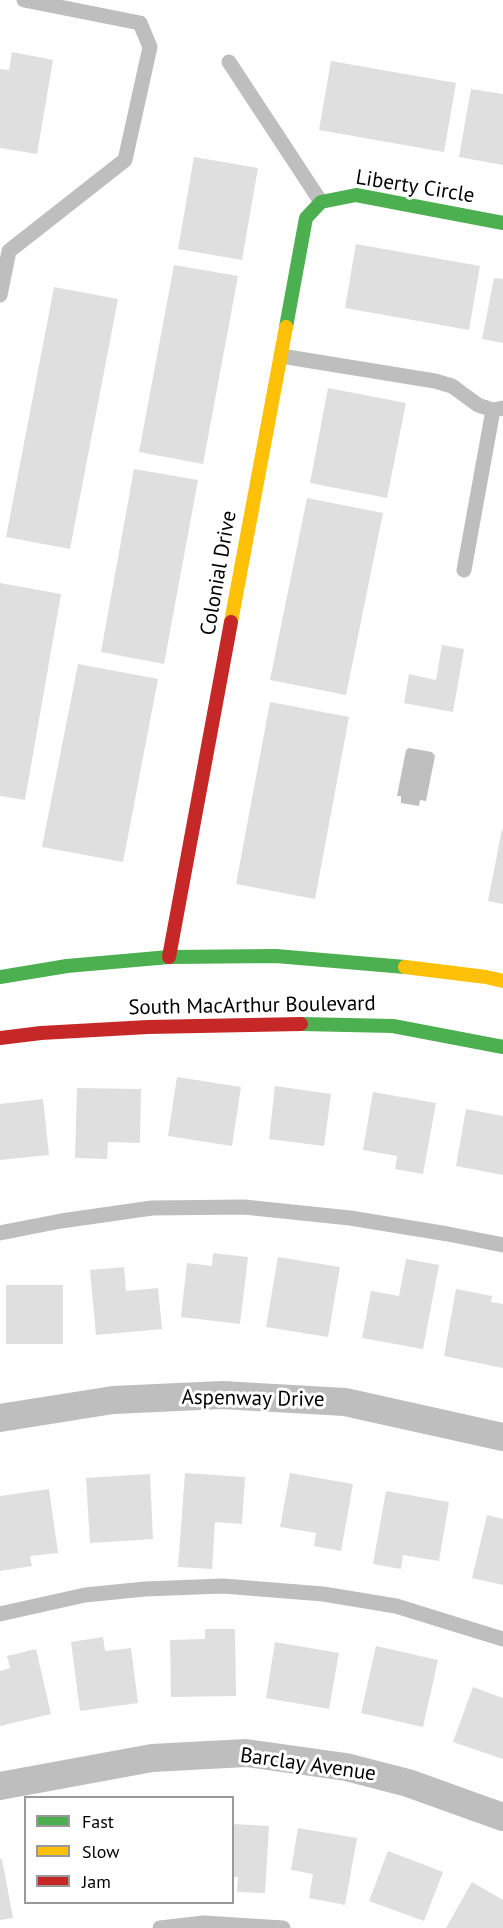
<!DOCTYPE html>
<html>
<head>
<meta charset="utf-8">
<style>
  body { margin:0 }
  #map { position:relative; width:503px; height:1928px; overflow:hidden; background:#fff; font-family:"PT Sans",sans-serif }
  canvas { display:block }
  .legend { position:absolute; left:24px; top:1796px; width:210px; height:108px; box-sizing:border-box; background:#fff; border:2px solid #999; margin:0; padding:8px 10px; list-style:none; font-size:18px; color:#000 }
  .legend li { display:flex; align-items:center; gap:12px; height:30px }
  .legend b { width:30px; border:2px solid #999 }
</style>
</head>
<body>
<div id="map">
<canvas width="503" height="1928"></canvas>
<ul class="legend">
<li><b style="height:8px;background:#4caf50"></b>Fast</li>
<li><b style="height:8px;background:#ffc107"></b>Slow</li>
<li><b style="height:8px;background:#c62828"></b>Jam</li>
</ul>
</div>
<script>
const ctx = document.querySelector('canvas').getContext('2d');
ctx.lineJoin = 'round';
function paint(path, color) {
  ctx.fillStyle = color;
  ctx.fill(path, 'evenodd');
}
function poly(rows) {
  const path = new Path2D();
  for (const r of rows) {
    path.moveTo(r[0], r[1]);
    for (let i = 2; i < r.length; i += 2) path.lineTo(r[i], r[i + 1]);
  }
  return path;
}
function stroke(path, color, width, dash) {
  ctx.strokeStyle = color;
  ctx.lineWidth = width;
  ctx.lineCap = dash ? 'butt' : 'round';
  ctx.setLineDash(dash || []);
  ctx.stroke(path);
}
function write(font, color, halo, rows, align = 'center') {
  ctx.font = font + ' "PT Sans",sans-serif';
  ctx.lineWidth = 6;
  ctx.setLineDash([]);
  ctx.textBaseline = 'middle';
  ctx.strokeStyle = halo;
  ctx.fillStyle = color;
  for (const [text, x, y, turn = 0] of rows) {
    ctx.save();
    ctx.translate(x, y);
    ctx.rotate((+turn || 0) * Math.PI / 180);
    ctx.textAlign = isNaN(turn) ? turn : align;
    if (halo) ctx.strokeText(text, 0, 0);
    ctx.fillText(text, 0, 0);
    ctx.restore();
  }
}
paint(poly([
  [409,748,432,752,435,756,426,801,420,800,419,806,401,803,401,796,397,796,406,750]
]), '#bfbfbf');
paint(poly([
  [12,52,53,60,37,154,0,148,0,69,9,70],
  [331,61,456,83,444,152,319,130],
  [471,89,503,94,503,165,459,157],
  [194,157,258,168,242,260,178,249],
  [356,244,480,266,469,330,345,308],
  [174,265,238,276,203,464,139,452],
  [494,278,503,279,503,343,482,339],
  [54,287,118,299,70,549,6,537],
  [328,388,406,403,387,498,310,483],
  [134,469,198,480,164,664,101,652],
  [307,498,383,513,346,695,270,680],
  [0,583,61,594,25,800,0,796],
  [442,645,464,649,453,712,404,703,409,674,436,680],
  [78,664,158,679,123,862,42,847],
  [270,702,349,717,315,899,236,884],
  [502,829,503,829,503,904,488,901],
  [177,1077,241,1087,232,1146,168,1136],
  [275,1086,331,1094,324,1146,269,1139],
  [77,1088,141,1089,140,1143,108,1142,107,1159,75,1158],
  [373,1092,436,1103,423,1174,395,1169,397,1156,363,1150],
  [43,1099,49,1155,0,1160,0,1104],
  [466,1109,503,1116,503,1175,456,1166],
  [213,1253,248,1257,240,1324,181,1317,187,1263,212,1266],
  [278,1257,340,1267,328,1337,266,1327],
  [406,1259,439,1265,423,1349,362,1338,371,1291,399,1296],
  [124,1267,126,1291,158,1288,162,1329,96,1335,90,1270],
  [6,1285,63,1285,63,1344,6,1344],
  [456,1289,492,1296,491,1302,503,1304,503,1368,444,1356],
  [185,1473,245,1477,242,1524,215,1522,212,1569,178,1567],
  [290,1473,353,1484,341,1551,314,1546,316,1533,280,1527],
  [150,1474,153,1539,90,1543,86,1478],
  [49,1489,58,1553,30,1556,32,1566,0,1571,0,1496],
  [386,1491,449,1502,439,1561,403,1555,401,1569,373,1564],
  [487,1515,503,1519,503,1585,472,1578],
  [205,1629,235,1629,236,1696,171,1697,170,1640,205,1639],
  [103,1637,105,1651,131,1648,138,1703,80,1711,71,1642],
  [275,1642,339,1653,329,1709,266,1698],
  [376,1646,438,1660,423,1727,361,1713],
  [36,1649,51,1714,0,1726,0,1671,10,1668,7,1656],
  [473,1687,503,1698,503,1759,453,1742],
  [232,1824,269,1826,265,1893,237,1892,238,1877,232,1877],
  [298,1828,357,1838,345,1905,309,1898,313,1874,291,1870],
  [388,1851,443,1872,424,1921,369,1901],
  [0,1859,2,1859,13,1918,0,1920],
  [472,1882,503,1900,503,1928,446,1928]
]), '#dfdfdf');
stroke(poly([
  [229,62,321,202],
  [0,295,9,251,125,160,150,47,140,23,24,0],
  [281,356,435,381,452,386,478,405,493,410,503,408],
  [464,570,493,410],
  [0,1233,61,1221,152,1208,244,1207,350,1218,448,1234,503,1245],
  [0,1614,85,1595,145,1589,223,1586,323,1594,396,1606,503,1639],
  [160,1928,204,1923,283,1928]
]), '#bebebe', 15);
stroke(poly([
  [0,1418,113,1400,222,1395,345,1402,503,1437],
  [0,1786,152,1758,246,1753,346,1767,408,1783,503,1817]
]), '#bebebe', 28);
stroke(poly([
  [286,327,306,218,321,202,356,195,503,223],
  [0,977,67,966,169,957,276,956,405,967],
  [301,1024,393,1026,503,1047]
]), '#4caf50', 14);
stroke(poly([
  [231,622,286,327],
  [405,967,486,977,503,981]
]), '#ffc107', 14);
stroke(poly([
  [169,957,231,622],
  [0,1038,41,1033,148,1027,301,1024]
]), '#c62828', 14);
write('21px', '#000', '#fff', [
  ["Liberty Circle",415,187,9],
  ["Colonial Drive",219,573,-80],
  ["South MacArthur Boulevard",252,1006,-1],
  ["Aspenway Drive",253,1399,1],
  ["Barclay Avenue",308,1765,8]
]);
</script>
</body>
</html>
